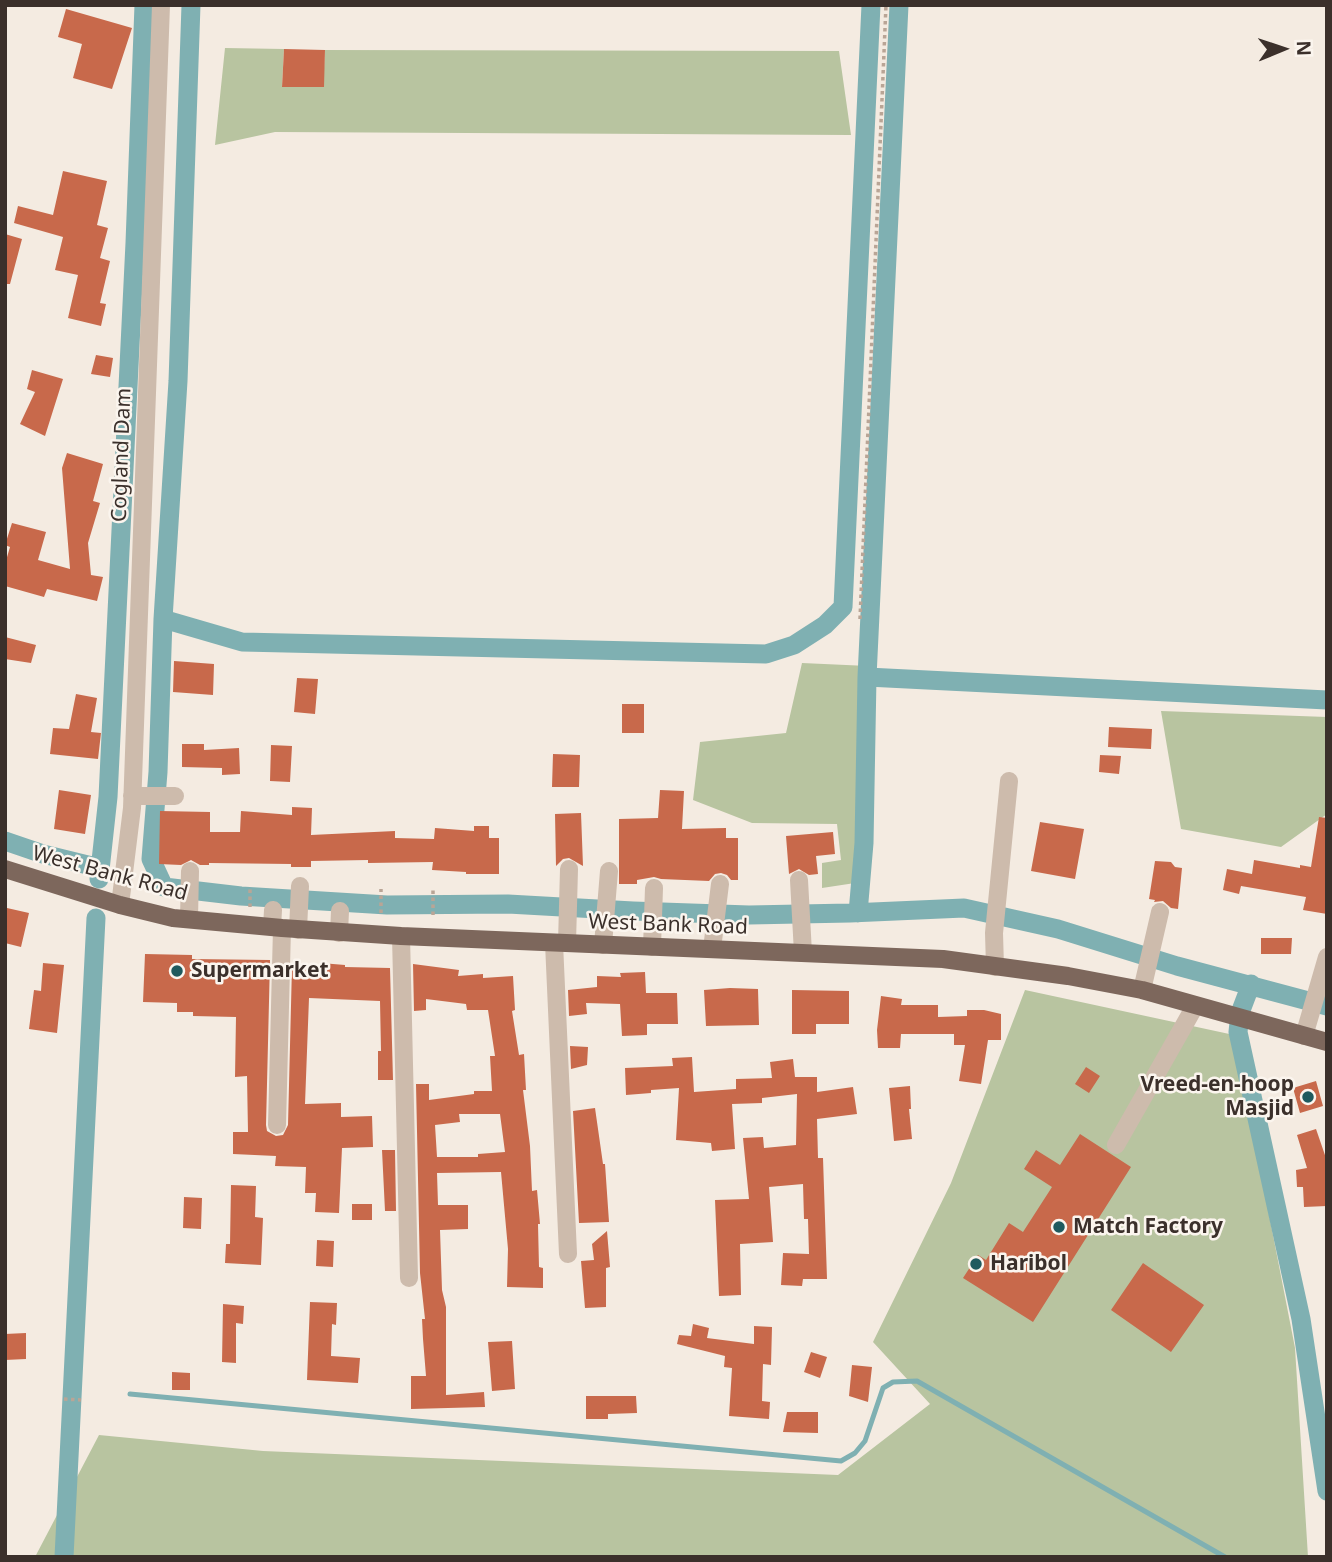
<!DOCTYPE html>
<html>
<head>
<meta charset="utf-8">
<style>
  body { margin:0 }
  #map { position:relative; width:1332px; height:1562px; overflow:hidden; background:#f4ebe1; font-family:"Noto Sans",sans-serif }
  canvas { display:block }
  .frame { position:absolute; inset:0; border:7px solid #3b302b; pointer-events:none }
  .north { position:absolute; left:1248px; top:14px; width:70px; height:70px; -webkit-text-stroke:5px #fbf5ee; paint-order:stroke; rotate:88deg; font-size:19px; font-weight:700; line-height:28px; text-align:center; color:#3b302b }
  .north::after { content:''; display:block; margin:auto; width:24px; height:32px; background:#3b302b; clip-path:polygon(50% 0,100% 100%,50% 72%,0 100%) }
</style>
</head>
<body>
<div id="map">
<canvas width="1332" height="1562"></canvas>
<div class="frame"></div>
<div class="north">N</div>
</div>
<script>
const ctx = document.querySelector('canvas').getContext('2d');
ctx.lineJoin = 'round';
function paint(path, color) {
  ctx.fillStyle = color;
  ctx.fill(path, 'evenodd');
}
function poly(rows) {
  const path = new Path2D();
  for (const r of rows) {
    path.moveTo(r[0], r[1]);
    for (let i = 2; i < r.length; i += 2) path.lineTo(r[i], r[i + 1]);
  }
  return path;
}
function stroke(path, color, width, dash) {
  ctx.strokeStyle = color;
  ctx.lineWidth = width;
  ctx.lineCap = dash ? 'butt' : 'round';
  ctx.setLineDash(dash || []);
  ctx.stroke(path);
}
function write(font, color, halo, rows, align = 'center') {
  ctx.font = font + ' "Noto Sans",sans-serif';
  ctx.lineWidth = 5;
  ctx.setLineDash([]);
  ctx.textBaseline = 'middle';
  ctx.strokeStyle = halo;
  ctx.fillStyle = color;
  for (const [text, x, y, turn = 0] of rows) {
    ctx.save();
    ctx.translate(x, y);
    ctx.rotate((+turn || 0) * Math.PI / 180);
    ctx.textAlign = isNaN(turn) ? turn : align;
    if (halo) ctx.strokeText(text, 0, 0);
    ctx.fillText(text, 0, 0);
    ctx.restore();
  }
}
paint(poly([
  [225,48,284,49,282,86,323,87,325,50,839,51,851,135,275,132,215,145],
  [802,663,868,666,855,883,822,888,822,863,841,860,837,824,752,823,693,800,700,742,786,733],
  [1161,711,1327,717,1327,814,1281,847,1181,829],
  [1025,990,1234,1035,1295,1348,1308,1557,35,1557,99,1435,263,1451,838,1475,930,1404,873,1342,951,1183]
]), '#b8c4a0');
stroke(poly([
  [130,1394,841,1461,855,1453,865,1441,883,1388,893,1382,917,1381,1225,1557]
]), '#7fb0b2', 5);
stroke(poly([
  [191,5,178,381,163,619,158,772,151,859,164,887,241,896,387,905,508,904,633,911,749,915,850,913,964,908,1058,929,1177,966,1327,1006],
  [163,619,242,642,766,654,794,645,825,625,843,607,871,5],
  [867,677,1327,700],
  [5,841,43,854,100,868],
  [99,879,108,797,135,243,144,5],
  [858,913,864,843,867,677,899,5],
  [1251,984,1240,1013,1238,1032,1301,1319,1327,1491],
  [64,1557,96,918]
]), '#7fb0b2', 19);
paint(poly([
  [66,9,132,28,112,89,73,78,82,44,58,37],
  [284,49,325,50,324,87,282,87],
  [63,171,107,181,97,225,108,228,100,258,110,261,100,303,106,304,101,326,68,318,78,275,55,270,63,237,14,223,18,206,53,215],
  [5,234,22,239,10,284,5,284],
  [96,355,113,358,110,377,91,374],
  [32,370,63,379,45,436,20,424,35,392,27,389],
  [67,453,103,464,93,501,100,503,88,543,91,575,103,577,97,601,47,589,44,597,5,586,5,564,10,547,5,545,12,523,46,532,38,560,70,569,62,468],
  [5,637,36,645,31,663,5,659],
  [174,661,214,664,213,695,173,692],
  [297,678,318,679,315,714,294,712],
  [76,694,97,698,91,732,101,733,98,759,50,754,53,728,69,729],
  [622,704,644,704,644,733,622,733],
  [1109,727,1152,729,1151,749,1108,747],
  [182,744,204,744,204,750,239,748,240,774,222,775,222,768,182,767],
  [271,745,292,746,290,782,270,781],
  [553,754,580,755,579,787,552,787],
  [1100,755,1121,756,1119,774,1099,772],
  [59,790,91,795,85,834,54,829],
  [660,790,684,791,682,829,726,828,726,838,738,838,738,880,731,880,727,875,721,873,715,874,709,881,661,879,654,877,637,880,637,884,619,884,619,819,658,818],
  [292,807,312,808,311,835,395,831,395,838,434,839,435,828,474,831,474,826,489,826,489,838,499,838,499,874,466,874,466,872,432,870,433,862,368,863,368,860,311,861,311,867,291,867,291,864,209,863,209,865,200,865,191,860,181,865,159,864,160,811,210,812,210,832,240,832,241,811,292,815],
  [581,813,583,866,569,858,563,859,556,866,555,814],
  [1319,817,1327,818,1327,914,1303,910,1306,897,1241,886,1239,894,1223,890,1227,869,1252,874,1254,860,1300,868,1300,865,1311,867],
  [1040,822,1084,829,1075,879,1031,871],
  [833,832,835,854,816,856,818,874,809,875,799,869,789,874,786,836],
  [1155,861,1171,862,1175,867,1182,868,1178,909,1171,908,1163,901,1154,902,1155,900,1149,899],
  [7,908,29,913,21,947,5,943],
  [1261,938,1292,938,1291,954,1261,954],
  [145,954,192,955,192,959,270,960,266,1125,267,1131,276,1136,283,1135,288,1125,292,966,321,967,321,963,345,965,345,967,390,968,393,1080,378,1080,378,1051,381,1051,380,1001,309,998,305,1104,341,1103,341,1117,372,1116,373,1147,342,1148,339,1213,315,1212,316,1193,305,1193,306,1167,275,1166,276,1156,233,1154,233,1132,248,1132,247,1076,235,1077,236,1017,193,1016,193,1012,177,1012,177,1003,143,1002],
  [43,963,64,965,57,1033,29,1029,34,990,41,991],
  [413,964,459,970,458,976,483,974,483,978,513,976,515,1010,512,1011,519,1055,524,1054,526,1090,523,1090,530,1146,532,1191,537,1190,540,1224,538,1224,539,1267,543,1268,543,1288,507,1287,508,1249,501,1172,437,1173,438,1205,468,1205,468,1229,440,1230,442,1290,446,1307,446,1395,484,1392,485,1407,411,1409,411,1376,426,1376,423,1339,422,1319,425,1319,420,1273,416,1084,429,1084,429,1100,474,1094,474,1091,492,1091,490,1056,495,1056,488,1010,467,1010,466,1004,426,999,426,1010,414,1011],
  [459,1114,500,1114,505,1152,478,1154,478,1157,437,1157,435,1125,460,1122],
  [645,972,646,993,677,993,678,1024,647,1024,647,1035,622,1036,620,1004,586,1003,587,1014,569,1016,568,990,597,987,597,976,621,977,620,973],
  [730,988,758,989,759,1025,706,1026,704,990],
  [792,990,849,991,849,1024,816,1024,816,1034,792,1034],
  [881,996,902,999,901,1005,938,1005,938,1017,967,1016,967,1010,984,1010,1001,1014,1001,1040,988,1040,981,1084,959,1081,965,1045,954,1045,954,1034,901,1034,900,1048,878,1048,877,1030],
  [570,1046,588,1047,587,1065,571,1069],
  [692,1057,694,1092,736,1089,736,1079,772,1078,770,1062,793,1059,795,1077,817,1077,817,1092,853,1087,857,1114,817,1119,818,1158,823,1158,827,1279,803,1279,802,1286,781,1285,783,1253,809,1254,808,1219,804,1219,803,1184,769,1187,773,1242,740,1244,741,1295,719,1296,715,1200,749,1199,743,1138,763,1137,764,1148,796,1145,797,1094,762,1098,762,1103,732,1104,735,1149,712,1151,711,1143,676,1140,679,1088,651,1090,651,1093,626,1095,625,1068,673,1066,672,1058],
  [1086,1067,1100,1076,1089,1093,1075,1084],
  [1316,1081,1323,1106,1300,1113,1293,1088],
  [910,1086,911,1109,909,1109,912,1139,894,1141,889,1088],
  [595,1108,603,1164,605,1164,609,1222,579,1223,573,1111],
  [1316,1129,1327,1161,1327,1206,1304,1207,1303,1187,1297,1187,1296,1170,1307,1168,1297,1135],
  [1080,1134,1131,1167,1033,1322,963,1278,978,1255,986,1260,1009,1223,1023,1232,1052,1187,1024,1169,1036,1150,1060,1165],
  [382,1150,395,1150,396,1211,385,1211],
  [231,1185,256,1186,255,1217,263,1218,261,1265,225,1263,226,1244,230,1244],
  [184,1197,202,1198,201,1229,183,1228],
  [352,1204,372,1204,372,1220,352,1220],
  [607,1231,610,1267,606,1268,606,1307,585,1308,581,1261,594,1260,592,1244],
  [317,1240,334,1241,333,1267,316,1266],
  [1143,1263,1204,1305,1171,1352,1111,1310],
  [310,1302,337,1303,336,1325,332,1324,331,1356,360,1358,358,1383,307,1380],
  [223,1304,244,1306,243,1324,236,1323,236,1363,222,1362],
  [693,1324,709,1328,707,1338,754,1344,754,1326,772,1327,771,1365,763,1364,762,1401,770,1402,769,1419,729,1416,732,1368,724,1367,725,1356,677,1344,679,1335,691,1336],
  [26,1333,26,1359,5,1360,5,1334],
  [512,1341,515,1389,492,1391,488,1342],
  [811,1352,827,1357,820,1378,804,1372],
  [852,1365,872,1367,868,1402,849,1396],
  [172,1372,190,1373,190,1390,172,1390],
  [586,1396,636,1396,637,1413,608,1414,608,1419,586,1419],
  [787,1412,818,1412,818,1433,783,1432]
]), '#c8694b');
stroke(poly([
  [860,619,886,5],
  [250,907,250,887],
  [381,913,381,889],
  [433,915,433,888],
  [64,1399,81,1400]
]), '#b9a596', 3.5, [3.5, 3.5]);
stroke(poly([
  [132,796,175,796],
  [799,880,803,953],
  [120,905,132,808,161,5],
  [189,919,190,871],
  [272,927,273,910],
  [298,930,300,886],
  [339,933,340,911],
  [401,936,409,1278],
  [554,943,568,1254],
  [567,943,569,869],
  [603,945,609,871],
  [652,947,654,888],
  [712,949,720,884],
  [995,967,994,933,1009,781],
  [1142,990,1160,912],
  [1304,1036,1327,957],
  [277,1125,282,928],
  [1116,1145,1195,1006]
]), '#cdbbac', 18);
stroke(poly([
  [5,869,120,905,173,918,282,928,401,936,943,959,1068,976,1142,990,1327,1042]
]), '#7d675c', 18);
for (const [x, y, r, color] of [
  [177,971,7,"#1f5a5e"],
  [1308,1097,7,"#1f5a5e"],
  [1059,1227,7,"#1f5a5e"],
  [976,1264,7,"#1f5a5e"]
]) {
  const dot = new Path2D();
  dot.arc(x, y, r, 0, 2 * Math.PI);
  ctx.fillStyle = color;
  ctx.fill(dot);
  stroke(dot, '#fbf5ee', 2.5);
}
write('21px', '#3b302b', '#fbf5ee', [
  ["Cogland Dam",122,455,-88],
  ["West Bank Road",110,874,15],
  ["West Bank Road",668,925,2]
]);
write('bold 21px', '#3b302b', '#fbf5ee', [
  ["Supermarket",191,971],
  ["Vreed-en-hoop",1294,1085,"right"],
  ["Masjid",1294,1109,"right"],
  ["Match Factory",1073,1227],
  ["Haribol",990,1264]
], 'left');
</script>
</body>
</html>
